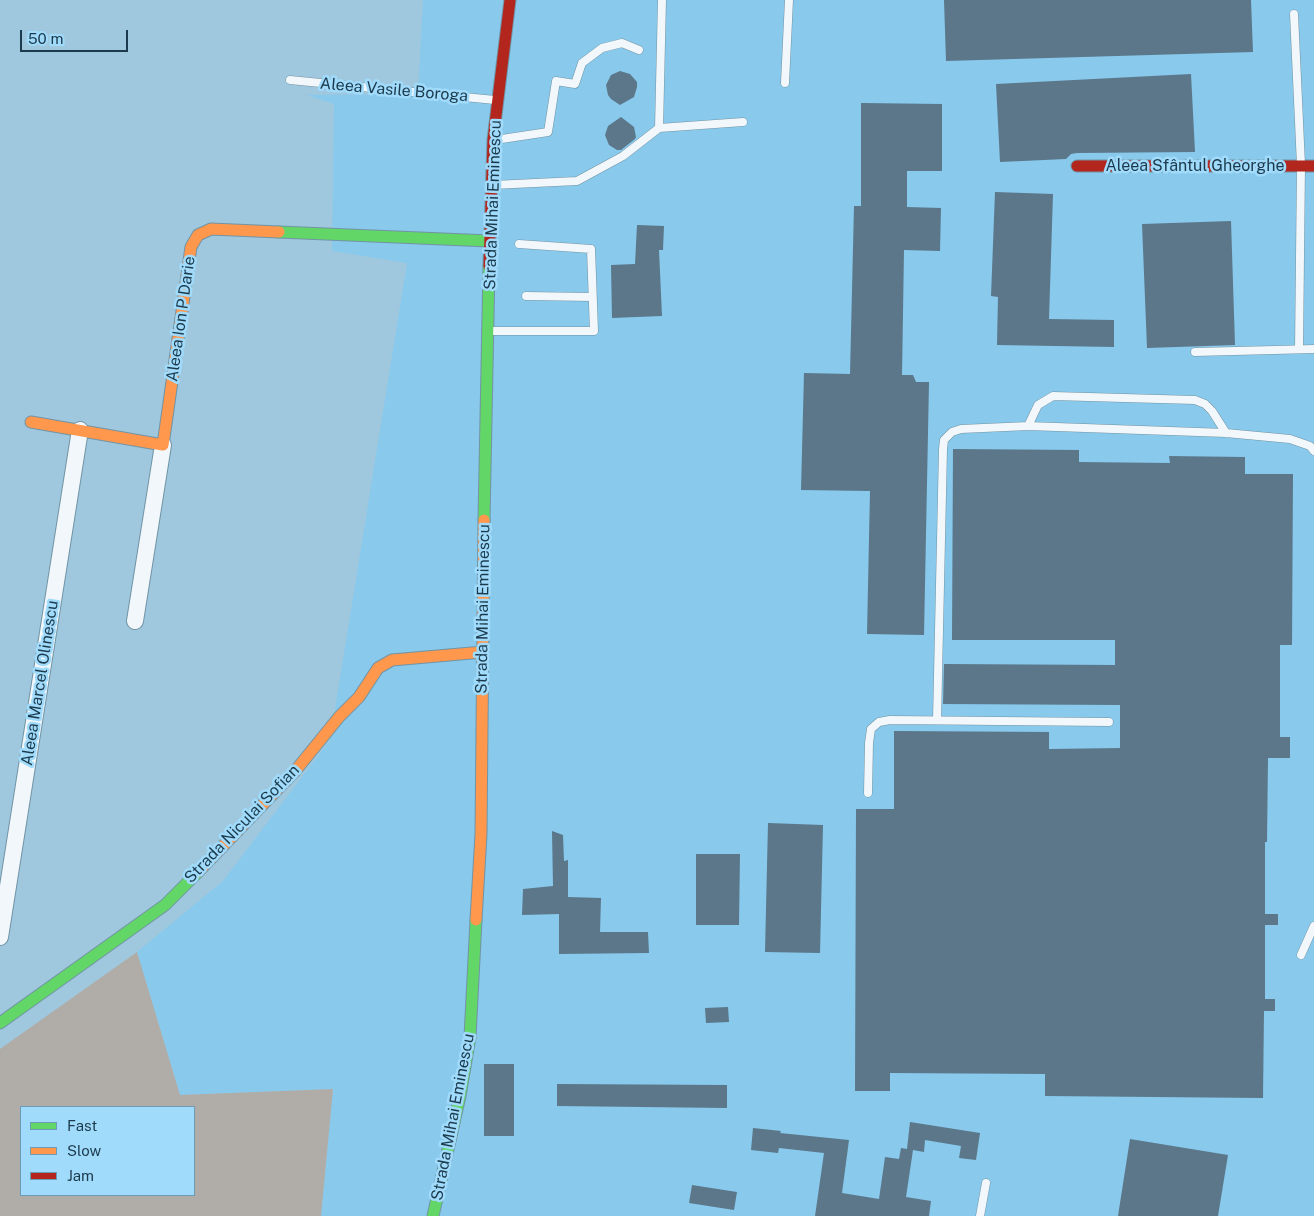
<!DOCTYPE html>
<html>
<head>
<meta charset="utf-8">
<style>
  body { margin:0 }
  #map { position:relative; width:1314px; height:1216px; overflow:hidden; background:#9fc8de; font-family:"Public Sans",sans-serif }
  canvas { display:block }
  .legend { position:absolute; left:20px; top:1106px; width:175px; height:90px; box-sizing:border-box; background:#a1dbfc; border:1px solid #6b9bb5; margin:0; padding:6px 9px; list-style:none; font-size:15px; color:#1b3a4b }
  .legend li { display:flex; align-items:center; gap:10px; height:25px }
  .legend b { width:25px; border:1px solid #6b9bb5 }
  .scale { position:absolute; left:20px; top:30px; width:108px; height:22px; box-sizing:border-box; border:2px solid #1b3a4b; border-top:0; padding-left:6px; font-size:15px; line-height:18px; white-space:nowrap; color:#1b3a4b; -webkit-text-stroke:4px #a1dbfc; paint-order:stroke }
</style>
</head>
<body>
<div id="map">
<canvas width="1314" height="1216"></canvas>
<ul class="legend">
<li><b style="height:6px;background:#63d668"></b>Fast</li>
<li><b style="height:6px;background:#ff974d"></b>Slow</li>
<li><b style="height:6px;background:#b3261e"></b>Jam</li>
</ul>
<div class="scale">50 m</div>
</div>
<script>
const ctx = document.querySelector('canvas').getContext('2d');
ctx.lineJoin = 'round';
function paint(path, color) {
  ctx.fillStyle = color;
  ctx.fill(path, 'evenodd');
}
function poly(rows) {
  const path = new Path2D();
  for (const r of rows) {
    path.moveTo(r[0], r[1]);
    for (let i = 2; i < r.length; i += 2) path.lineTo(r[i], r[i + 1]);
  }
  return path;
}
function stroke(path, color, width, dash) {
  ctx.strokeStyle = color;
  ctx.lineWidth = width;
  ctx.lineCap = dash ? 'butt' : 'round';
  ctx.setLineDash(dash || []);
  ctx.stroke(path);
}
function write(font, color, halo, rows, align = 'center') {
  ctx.font = font + ' "Public Sans",sans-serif';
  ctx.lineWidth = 5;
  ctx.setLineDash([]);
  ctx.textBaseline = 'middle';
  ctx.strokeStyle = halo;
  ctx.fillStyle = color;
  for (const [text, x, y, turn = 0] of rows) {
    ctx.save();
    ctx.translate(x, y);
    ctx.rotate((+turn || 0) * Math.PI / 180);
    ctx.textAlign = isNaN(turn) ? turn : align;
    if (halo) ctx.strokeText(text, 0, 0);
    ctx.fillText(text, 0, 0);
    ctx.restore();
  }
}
paint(poly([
  [423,0,1314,0,1314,1216,321,1216,333,1089,180,1095,137,952,223,881,330,740,407,263,332,251,334,104,307,95,418,94]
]), '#88c9ec');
paint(poly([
  [137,952,180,1095,333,1089,321,1216,0,1216,0,1049],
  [21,1107,194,1107,194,1195,21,1195]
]), '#b0aca8');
paint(poly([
  [944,0,1251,0,1253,52,946,61],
  [620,71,630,74,637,82,637,87,634,97,620,105,611,99,608,95,606,85,611,75],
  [1191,74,1195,152,1077,153,1071,154,1066,159,1000,162,996,84],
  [861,103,942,104,942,171,907,171,907,207,941,208,940,251,904,250,902,375,913,375,916,382,929,382,924,635,867,634,870,491,801,490,804,373,850,374,854,206,861,206],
  [621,117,634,127,636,137,635,139,621,150,617,150,609,145,605,135,608,126],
  [995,192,1053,194,1049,319,1114,320,1114,347,997,345,998,297,991,296],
  [1231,221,1235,345,1147,348,1142,224],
  [637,225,664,226,663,250,659,250,662,316,612,318,611,265,635,264],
  [953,449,1079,450,1079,462,1170,463,1169,456,1245,457,1245,474,1293,474,1292,645,1280,645,1280,737,1290,737,1290,758,1268,758,1267,842,1265,842,1265,914,1278,914,1278,925,1265,925,1265,999,1275,999,1275,1011,1264,1011,1263,1098,1045,1096,1045,1074,890,1073,890,1091,855,1091,856,809,894,809,894,731,1049,732,1049,749,1120,748,1120,705,943,704,944,664,1115,665,1115,640,952,640],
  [768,823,823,825,820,953,765,952],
  [552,831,563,835,564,861,568,860,568,897,601,898,600,932,648,932,649,953,559,954,559,914,522,915,523,889,553,886],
  [696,854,740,854,739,925,696,925],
  [728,1007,729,1022,706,1023,705,1008],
  [484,1064,514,1064,514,1136,484,1136],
  [557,1084,727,1085,727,1108,557,1106],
  [910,1122,980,1133,976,1160,959,1158,961,1146,925,1140,924,1152,913,1150,906,1197,931,1201,929,1216,815,1216,824,1153,779,1148,778,1153,751,1150,753,1128,781,1131,780,1133,849,1140,842,1193,879,1199,885,1157,899,1159,901,1148,907,1149],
  [1130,1139,1228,1155,1218,1216,1118,1216],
  [692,1185,737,1192,734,1210,689,1203]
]), '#5b7789');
const lane = poly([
  [1294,14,1301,165,1299,349],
  [290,80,495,100],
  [785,83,789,0],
  [659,128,662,0],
  [495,140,548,132,556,81,575,84,582,63,602,48,622,43,639,50],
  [493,185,577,181,623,156,659,128,743,122],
  [526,296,592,297],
  [490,331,594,331,591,249,519,244],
  [1195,352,1314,349],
  [1028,426,1038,405,1053,396,1195,400,1205,404,1212,411,1226,433],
  [937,720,943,449,944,440,952,432,961,429,1028,426,1226,433,1290,439,1310,446,1314,451],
  [868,793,869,743,871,729,879,722,890,720,1109,722],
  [1301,955,1314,926],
  [980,1216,986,1183]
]);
const street = poly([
  [135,621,163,445],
  [0,937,80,430]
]);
const fast = poly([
  [279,232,490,241],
  [484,520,489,266],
  [0,1023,165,905,198,872],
  [433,1216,460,1096,470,1037,476,920]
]);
const slow = poly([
  [31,422,163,445,191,247,198,235,211,229,279,232],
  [198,872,296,770,339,717,359,697,378,668,392,660,483,652],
  [476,920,481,834,484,520]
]);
const jam = poly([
  [1077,166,1314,166],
  [489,266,493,140,510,0]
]);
stroke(lane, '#7294a5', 9);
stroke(street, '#7294a5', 18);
stroke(fast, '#7294a5', 13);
stroke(slow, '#7294a5', 13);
stroke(jam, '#7294a5', 13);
stroke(lane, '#f1f7fa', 8);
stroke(street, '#f1f7fa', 16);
stroke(fast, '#63d668', 11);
stroke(slow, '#ff974d', 11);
stroke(jam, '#b3261e', 11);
write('16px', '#1b3a4b', '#a1dbfc', [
  ["Aleea Vasile Boroga",394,90,5],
  ["Aleea Sfântul Gheorghe",1195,166],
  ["Strada Mihai Eminescu",493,205,-88],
  ["Aleea Ion P Darie",181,319,-82],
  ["Strada Mihai Eminescu",483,609,-89],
  ["Aleea Marcel Olinescu",40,683,-81],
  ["Strada Niculai Sofian",242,824,-46],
  ["Strada Mihai Eminescu",453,1117,-79]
]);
</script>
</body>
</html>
